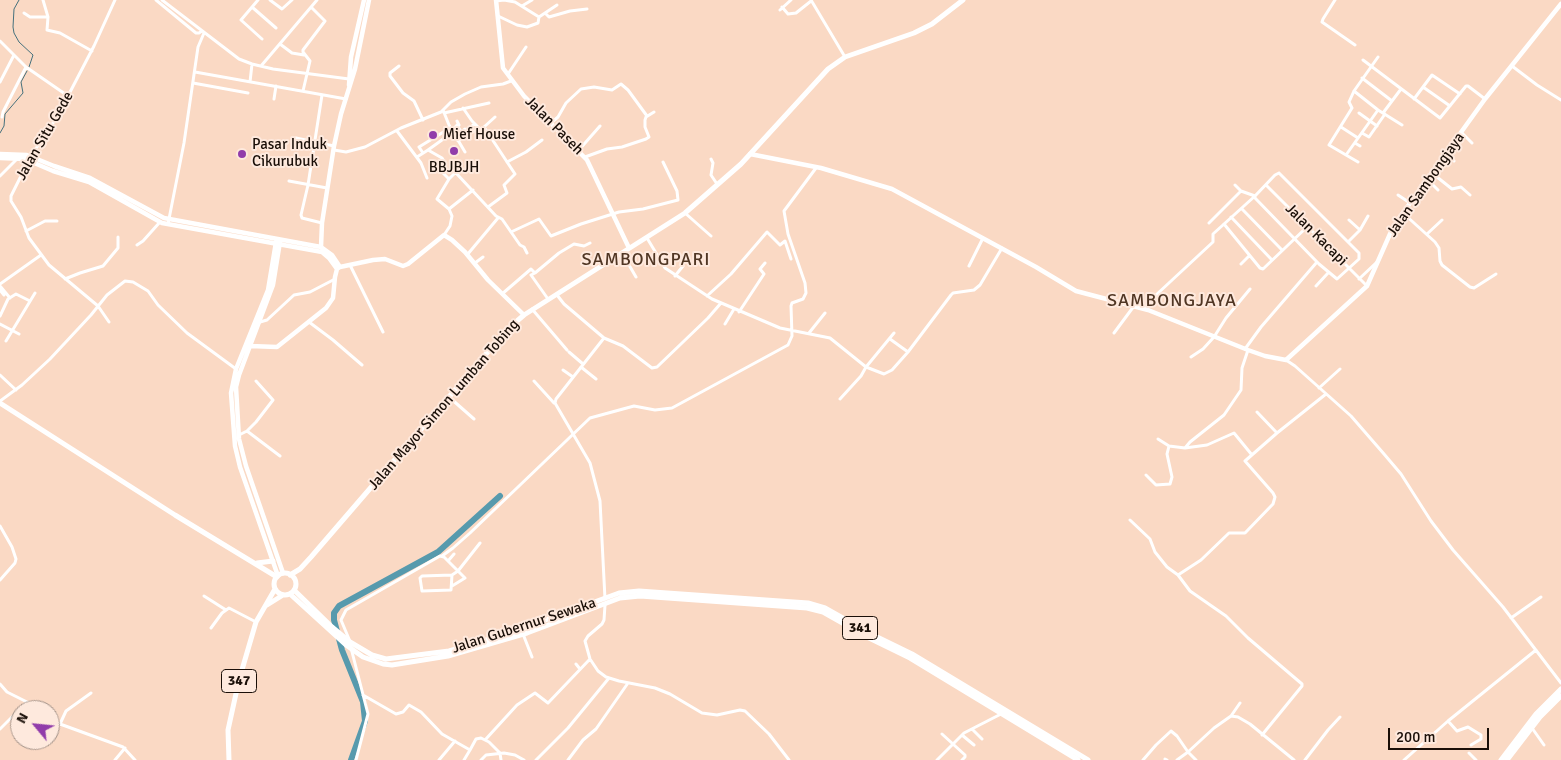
<!DOCTYPE html>
<html>
<head>
<meta charset="utf-8">
<style>
  body { margin:0 }
  #map { position:relative; width:1561px; height:760px; overflow:hidden; background:#fad9c4; font-family:Signika,sans-serif }
  canvas { display:block }
  .north { position:absolute; left:10px; top:700px; width:50px; height:50px; box-sizing:border-box; background:#fee9dd; border:1px solid #a39288; border-radius:50%; rotate:298deg; font-size:14px; font-weight:700; line-height:20px; text-align:center; color:#1a0f08 }
  .north::after { content:''; display:block; margin:auto; width:18px; height:22px; background:#913caa; clip-path:polygon(50% 0,100% 100%,50% 72%,0 100%) }
  .scale { position:absolute; left:1388px; top:728px; width:101px; height:22px; box-sizing:border-box; border:2px solid #1a0f08; border-top:0; padding-left:6px; font-size:15px; line-height:18px; white-space:nowrap; color:#1a0f08; -webkit-text-stroke:4px #fee9dd; paint-order:stroke }
</style>
</head>
<body>
<div id="map">
<canvas width="1561" height="760"></canvas>
<div class="north">N</div>
<div class="scale">200 m</div>
</div>
<script>
const ctx = document.querySelector('canvas').getContext('2d');
ctx.lineJoin = 'round';
function poly(rows) {
  const path = new Path2D();
  for (const r of rows) {
    if (r.length === 3) {
      path.moveTo(r[0] + r[2], r[1]);
      path.arc(r[0], r[1], r[2], 0, 2 * Math.PI);
      continue;
    }
    path.moveTo(r[0], r[1]);
    for (let i = 2; i < r.length; i += 2) path.lineTo(r[i], r[i + 1]);
  }
  return path;
}
function stroke(path, color, width, dash) {
  ctx.strokeStyle = color;
  ctx.lineWidth = width;
  ctx.lineCap = dash ? 'butt' : 'round';
  ctx.setLineDash(dash || []);
  ctx.stroke(path);
}
function write(font, color, halo, rows, align = 'center') {
  ctx.font = font + ' Signika,sans-serif';
  ctx.lineWidth = 4;
  ctx.setLineDash([]);
  ctx.textBaseline = 'middle';
  ctx.strokeStyle = halo;
  ctx.fillStyle = color;
  for (const [text, x, y, turn = 0] of rows) {
    ctx.save();
    ctx.translate(x, y);
    ctx.rotate((+turn || 0) * Math.PI / 180);
    ctx.textAlign = isNaN(turn) ? turn : align;
    if (halo) ctx.strokeText(text, 0, 0);
    ctx.fillText(text, 0, 0);
    ctx.restore();
  }
}
stroke(poly([
  [19,0,14,9,13,27,14,33,19,42,33,55,29,67],
  [0,133,4,126,5,114,23,93,21,82,27,71]
]), '#45707c', 1);
stroke(poly([
  [351,760,365,721,363,702,342,650,334,620,334,613,339,606,438,552,500,496]
]), '#579aad', 6);
stroke(poly([
  [43,0,48,17],
  [156,0,196,33,199,33,202,31],
  [162,0,239,59,252,64,273,69,349,79],
  [258,0,241,20,262,39],
  [270,0,282,9,292,0],
  [811,0,845,57],
  [1335,0,1323,19,1322,22,1355,45],
  [496,1,504,0,515,2,539,17,557,5],
  [522,6,532,0],
  [252,7,276,28],
  [782,7,788,14,796,13,811,1],
  [780,10,791,0],
  [24,13,30,17,48,17,47,30,60,33,92,51],
  [545,13,549,17,570,11,587,9],
  [498,16,517,25,527,27,538,23,539,17],
  [0,41,26,67,68,96],
  [280,44,292,53,304,55],
  [1378,57,1354,91,1349,102,1352,108,1329,145,1346,155,1378,110],
  [1363,60,1440,118,1466,86,1468,86,1485,99],
  [261,66,317,0],
  [399,66,390,73,390,76,403,93,414,101,423,120],
  [1512,66,1537,85,1561,100],
  [195,72,346,99],
  [508,74,526,47],
  [1362,78,1392,101],
  [0,82,14,55],
  [250,82,252,64],
  [193,83,248,93],
  [1423,87,1450,106],
  [303,91,310,61,303,52,303,50,325,21,311,7],
  [1354,91,1378,110,1402,125],
  [274,99,276,86],
  [1414,99,1432,75,1460,94],
  [463,108,472,121,480,129,484,127,495,117],
  [443,110,449,125,465,152],
  [444,113,489,103],
  [1359,113,1377,126],
  [1383,113,1401,89],
  [2,117,3,112,26,67],
  [551,123,558,117,566,103,581,89,594,87,612,90,621,84,628,90,647,116],
  [457,125,464,137,458,141],
  [484,127,515,174,504,185,507,193,488,207],
  [1341,127,1358,138],
  [451,129,459,125,457,121],
  [466,130,475,124],
  [397,131,421,163,427,178],
  [461,132,465,129,468,134],
  [1362,133,1369,137,1385,114],
  [1462,133,1472,143],
  [464,137,474,131,480,129],
  [296,138,334,146],
  [1355,143,1360,146],
  [334,150,346,152,365,147,401,128,441,112,451,102,465,94,481,87,503,84,511,81],
  [428,150,453,132],
  [578,151,600,126],
  [423,153,419,147,450,128],
  [1446,154,1454,161],
  [1346,155,1358,162],
  [417,157,428,150,442,158,445,163,443,173,449,179],
  [585,157,607,149,622,147,646,139,649,137,645,127,645,120,646,117,654,112],
  [711,159,713,163,711,175,717,184],
  [507,162,526,152,542,140],
  [1279,173,1359,253,1359,259,1337,279,1319,264,1255,198,1255,196,1275,175,1279,173],
  [1432,173,1452,189,1461,187,1470,195],
  [0,176,18,158],
  [1428,180,1438,190],
  [289,181,327,188],
  [1266,185,1367,286],
  [1398,195,1410,203],
  [449,209,473,190],
  [1242,209,1282,250],
  [685,213,711,236],
  [1403,213,1435,242,1439,248,1440,261,1442,265,1470,287,1474,288,1496,274],
  [1231,217,1272,260],
  [1349,220,1360,230],
  [322,223,302,218,301,215,308,185,322,95],
  [1209,223,1241,191],
  [168,224,184,143,198,47,204,33],
  [1224,224,1260,268,1263,269,1308,226],
  [26,231,45,221,57,221],
  [511,232,539,219,551,236,581,224,619,212,643,209,678,200,677,191,663,162],
  [1427,234,1442,220],
  [444,235,450,226,452,216,449,209,437,199,449,179,454,174,456,173,496,216,502,219,520,245,524,247,527,253],
  [647,238,665,268,712,299,780,328,830,338,866,367,884,374,892,370,908,352,951,295,953,293,974,290,980,285,1002,248],
  [1348,242,1360,230,1368,216],
  [137,245,143,241,160,222],
  [622,253,636,277],
  [467,255,498,218],
  [475,263,483,257],
  [1241,264,1249,256],
  [350,265,383,332],
  [969,266,983,238],
  [675,276,683,266],
  [65,279,80,273,103,266,118,248,118,237],
  [1359,279,1377,262],
  [0,284,41,255],
  [0,286,10,298],
  [1316,286,1328,273],
  [0,290,4,295],
  [502,294,531,269,534,272],
  [557,295,564,304,604,338,623,346,652,368,657,367,708,318,721,303],
  [707,296,731,274,767,232,780,245,785,241,791,259],
  [548,299,531,275,535,273,559,253,574,244,584,246,590,243],
  [532,309,567,350],
  [1145,309,1156,295,1213,242,1213,234,1255,196,1241,191,1235,185],
  [739,312,764,274,760,269,765,263],
  [0,316,8,299,16,294,30,301],
  [109,322,98,306,49,265,29,238,21,217,11,201,11,196,31,156,59,114,68,96,94,46,115,0],
  [260,322,267,320,294,295,310,292,335,279],
  [309,322,333,340,362,365],
  [0,324,19,334],
  [725,324,734,309],
  [809,333,825,313],
  [1114,333,1134,306],
  [604,338,556,399,555,403,590,463,600,501,605,599],
  [890,339,908,352],
  [6,341,35,293],
  [1245,349,1261,327,1317,262],
  [569,352,583,364],
  [1191,357,1203,349,1214,337,1226,318,1250,289],
  [1286,360,1295,366,1351,416,1384,454,1401,474,1431,521,1453,550,1503,607,1561,683],
  [581,367,596,379],
  [563,370,573,377],
  [0,375,16,390],
  [534,381,554,403],
  [1319,388,1340,369],
  [449,397,474,419],
  [840,399,861,376,866,367,894,333],
  [0,401,22,385,50,359,91,315,107,295,125,281,133,282,148,291,158,305,187,333,236,369],
  [1257,412,1277,433],
  [247,431,280,456],
  [239,435,247,431,256,422,273,400,256,381],
  [1158,439,1169,446,1185,448,1190,442,1224,415,1241,390,1242,368,1248,350],
  [1185,448,1207,445,1234,433,1252,455],
  [1146,475,1156,485,1170,484,1172,477,1167,454,1169,446],
  [1130,520,1150,539,1155,552,1167,567,1178,575,1190,591,1226,616,1248,638,1302,684,1302,686,1262,735],
  [0,526,12,547,16,559,15,563,0,580],
  [442,556,453,548,470,533,590,418,634,406,655,410,672,408,788,345,792,336,791,306,792,303,803,299,806,293,805,283,788,234,784,211,816,168],
  [448,561,454,554],
  [1178,575,1201,560,1229,533,1245,533,1273,504,1275,497,1273,493,1245,461,1277,433,1326,394],
  [452,586,465,578,458,571,452,575,451,590,422,591,420,578,422,576,452,575],
  [204,596,226,610],
  [605,605,604,620,602,624,588,636,585,641,590,659,598,671,606,677,619,681,655,688,670,694,702,713,717,715,740,710,745,711,769,734,789,760],
  [1511,618,1541,597],
  [211,628,222,613,229,608,256,622],
  [523,634,532,657],
  [349,639,341,620,346,610,440,556,444,557,458,571,480,543],
  [351,648,368,714,356,760],
  [576,664,580,669],
  [0,684,7,692,27,702,38,710],
  [363,695,396,714,403,712,409,705,421,712,442,734,470,750,464,760],
  [1231,716,1240,703],
  [50,718,60,724,123,747,135,760],
  [1448,721,1457,731,1468,727,1481,735,1481,739,1471,745],
  [60,724,66,711,91,693],
  [1532,728,1544,745],
  [0,729,27,702],
  [973,730,982,739],
  [942,734,965,755,965,757,962,760],
  [962,735,974,745],
  [485,740,517,705,535,693,548,703,590,659],
  [470,750,476,739,481,738,489,742,500,753,501,760],
  [1469,753,1476,760],
  [1165,759,1167,760],
  [115,760,125,748],
  [439,760,455,741],
  [481,760,486,755,504,753,515,755,524,760],
  [536,760,568,728,609,678],
  [568,760,583,740,596,729,628,683],
  [937,760,964,733,1001,714],
  [1143,760,1156,745,1171,731,1177,736,1188,752,1214,728,1231,716,1238,717,1250,724,1294,760],
  [1177,760,1188,752,1196,760],
  [1305,760,1328,730,1340,717],
  [1404,760,1448,721,1536,650]
]), '#fff', 3);
stroke(poly([
  [496,0,503,68,524,96,587,160,629,248],
  [349,85,351,57,364,0],
  [0,154,27,155,54,166,90,178,164,218,321,247,332,255,340,267],
  [750,154,821,168,892,189,1036,267,1076,291,1148,310,1248,350,1265,356,1286,360,1367,286,1390,234,1400,217,1485,99,1561,4],
  [0,158,25,159,53,171,89,182,162,223,322,252,329,258,337,269],
  [276,242,268,290,236,369,231,393,235,446,240,467,278,576],
  [280,242,273,285,239,375,236,387,239,439,246,466,283,573],
  [321,247,322,223,334,146,341,114,355,69,369,0],
  [250,346,277,347,326,308,333,298,335,277,337,269,340,267,373,260,385,259,403,266,408,264,444,235,452,240,465,252,488,280,524,315]
]), '#fff', 4.5);
stroke(poly([
  [0,403,175,515,277,577],
  [257,563,273,561],
  [285,584,11],
  [290,575,300,569,311,557,485,355,510,327,524,315,685,213,741,164,828,69,845,57,914,33,932,24,963,0],
  [294,590,332,627,350,642,372,655,386,659,449,651,507,634,619,593,639,591,808,603,825,608,871,634,912,654,1088,760],
  [290,594,346,645,363,657,383,664,392,665,448,656,527,633,620,598,640,596,807,608,823,612,869,638,910,658,1078,760],
  [267,605,283,595],
  [229,760,228,730,239,680,256,622,275,589],
  [1501,760,1536,714,1561,689],
  [1507,760,1540,717,1561,696]
]), '#fff', 5);
for (const [x, y, r, color] of [
  [433,135,5,"#913caa"],
  [454,151,5,"#913caa"],
  [242,154,5,"#913caa"]
]) {
  const dot = new Path2D();
  dot.arc(x, y, r, 0, 2 * Math.PI);
  ctx.fillStyle = color;
  ctx.fill(dot);
  stroke(dot, '#fee9dd', 2);
}
for (const [x, y, w] of [
  [860,628,35],
  [239,681,35]
]) {
  const box = new Path2D();
  box.roundRect(x - w / 2, y - 11.5, w, 23, 4);
  ctx.fillStyle = '#fee9dd';
  ctx.fill(box);
  stroke(box, '#1a0f08', 1);
}
write('bold 14px', '#1a0f08', null, [
  ["341",860,628],
  ["347",239,681]
]);
write('15px', '#1a0f08', '#fee9dd', [
  ["Jalan Paseh",554,126,45],
  ["Jalan Situ Gede",45,136,-60],
  ["Jalan Sambongjaya",1426,185,-55],
  ["Jalan Kacapi",1316,235,45],
  ["Jalan Mayor Simon Lumban Tobing",444,405,-49],
  ["Jalan Gubernur Sewaka",524,626,-18]
]);
write('15px', '#1a0f08', '#fee9dd', [
  ["Mief House",443,135],
  ["Pasar Induk",252,145],
  ["Cikurubuk",252,162],
  ["BBJBJH",454,168,"center"]
], 'left');
ctx.letterSpacing = '1px';
write('18px', '#503624', '#fee9dd', [
  ["SAMBONGPARI",646,260],
  ["SAMBONGJAYA",1172,301]
]);
ctx.letterSpacing = '0px';
</script>
</body>
</html>
